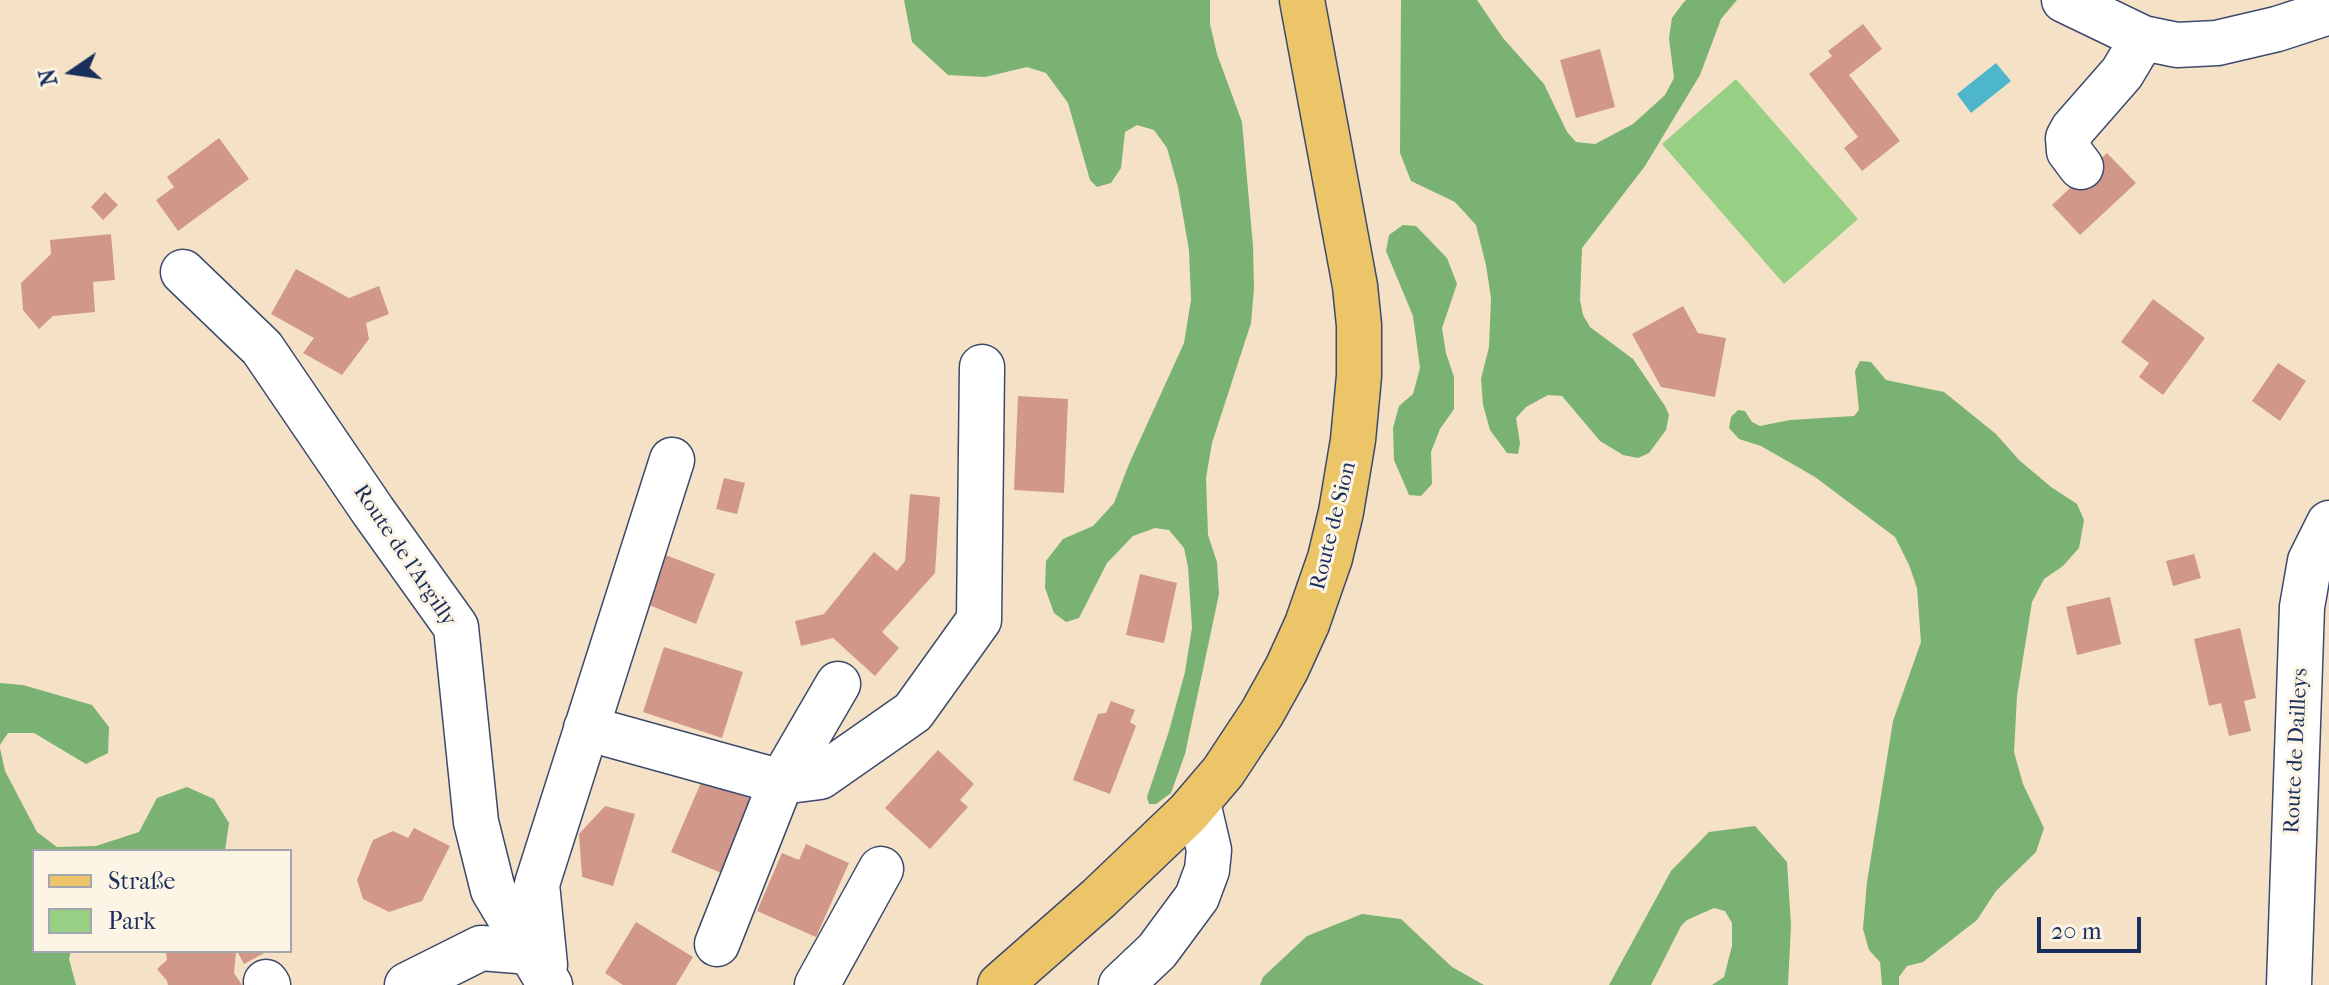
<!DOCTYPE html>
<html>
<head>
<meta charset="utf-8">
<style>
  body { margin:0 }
  #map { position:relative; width:2329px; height:985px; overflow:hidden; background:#f5e2c6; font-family:"IM FELL French Canon",serif }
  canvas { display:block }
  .legend { position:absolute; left:32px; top:849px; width:260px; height:104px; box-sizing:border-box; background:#fcf5e5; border:2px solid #a2a6af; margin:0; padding:10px 14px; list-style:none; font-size:24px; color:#1b2f5e }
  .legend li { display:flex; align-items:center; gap:16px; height:40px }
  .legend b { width:40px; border:2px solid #a2a6af }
  .north { position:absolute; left:32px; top:32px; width:80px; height:80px; -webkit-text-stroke:6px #fcf5e5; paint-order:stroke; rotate:257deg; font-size:22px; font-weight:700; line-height:32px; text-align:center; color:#1b2f5e }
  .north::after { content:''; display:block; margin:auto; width:28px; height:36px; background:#1b2f5e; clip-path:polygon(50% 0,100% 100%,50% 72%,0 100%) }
  .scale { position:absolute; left:2037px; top:917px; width:104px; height:36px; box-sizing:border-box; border:4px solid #1b2f5e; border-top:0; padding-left:10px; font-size:24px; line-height:28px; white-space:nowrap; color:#1b2f5e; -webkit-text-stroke:6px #fcf5e5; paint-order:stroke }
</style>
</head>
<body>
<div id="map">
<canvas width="2329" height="985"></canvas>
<ul class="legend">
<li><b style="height:10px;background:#ecc569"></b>Straße</li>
<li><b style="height:22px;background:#97d084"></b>Park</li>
</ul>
<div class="north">N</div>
<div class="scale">20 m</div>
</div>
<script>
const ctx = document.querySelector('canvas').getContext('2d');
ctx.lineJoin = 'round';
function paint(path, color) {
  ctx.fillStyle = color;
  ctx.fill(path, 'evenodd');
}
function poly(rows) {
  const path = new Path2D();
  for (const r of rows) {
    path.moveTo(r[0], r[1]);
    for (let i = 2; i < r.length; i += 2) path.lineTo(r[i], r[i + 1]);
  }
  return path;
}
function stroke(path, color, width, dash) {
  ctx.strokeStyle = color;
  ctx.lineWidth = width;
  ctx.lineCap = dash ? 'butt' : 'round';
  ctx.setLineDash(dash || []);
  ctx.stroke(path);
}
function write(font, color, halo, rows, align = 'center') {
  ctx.font = font + ' "IM FELL French Canon",serif';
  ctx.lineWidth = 6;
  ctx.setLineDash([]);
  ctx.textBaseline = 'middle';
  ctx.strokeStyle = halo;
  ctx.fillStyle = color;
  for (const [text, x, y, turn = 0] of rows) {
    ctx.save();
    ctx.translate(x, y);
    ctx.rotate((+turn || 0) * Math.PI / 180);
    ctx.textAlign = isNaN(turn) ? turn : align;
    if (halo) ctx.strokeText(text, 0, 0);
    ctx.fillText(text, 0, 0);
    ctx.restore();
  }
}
paint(poly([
  [1736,79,1858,219,1784,284,1662,144]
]), '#97d084');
paint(poly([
  [904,0,1210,0,1210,24,1217,54,1242,122,1253,246,1254,288,1251,323,1212,443,1206,478,1208,535,1217,562,1219,594,1185,754,1171,793,1156,804,1149,804,1147,797,1169,731,1185,672,1192,628,1188,567,1184,548,1169,530,1155,528,1133,536,1107,563,1079,618,1066,622,1054,613,1045,588,1046,561,1063,539,1093,526,1114,503,1129,464,1184,343,1191,300,1189,250,1178,187,1167,148,1154,130,1137,125,1125,132,1121,168,1111,183,1097,187,1090,180,1068,103,1046,73,1027,67,985,77,948,75,912,42],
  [1401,0,1477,0,1503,38,1544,84,1567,132,1576,142,1595,144,1633,124,1665,95,1674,78,1669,38,1672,18,1683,3,1686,0,1737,0,1721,19,1700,75,1645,166,1582,248,1580,300,1583,315,1590,327,1633,359,1665,406,1669,415,1666,430,1649,453,1638,458,1623,455,1600,441,1562,396,1548,395,1526,407,1516,418,1520,443,1518,454,1507,453,1490,430,1483,405,1481,379,1489,347,1491,298,1486,265,1476,225,1455,202,1411,181,1400,153],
  [1403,225,1416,226,1447,258,1457,284,1442,328,1446,353,1454,377,1454,409,1440,429,1431,452,1432,484,1421,496,1409,495,1394,460,1393,428,1399,406,1413,394,1420,368,1413,316,1386,251,1389,235],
  [1860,361,1871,362,1886,380,1944,392,1996,434,2019,460,2051,487,2077,504,2084,520,2079,548,2063,566,2044,579,2032,602,2017,696,2014,752,2023,784,2044,828,2036,852,1996,891,1977,920,1923,962,1907,966,1899,977,1899,985,1882,985,1880,962,1869,950,1863,929,1867,882,1893,721,1921,642,1917,588,1909,565,1895,537,1815,477,1761,446,1739,439,1729,428,1731,417,1738,410,1745,411,1752,422,1760,426,1790,420,1854,416,1859,410,1855,371],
  [0,683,23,685,92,705,109,727,108,753,86,764,34,733,8,733,0,745],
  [0,748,5,771,37,832,57,847,96,846,139,832,157,798,187,787,214,799,229,823,225,851,34,851,34,951,71,951,69,959,76,985,0,985],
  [1755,826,1787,862,1791,925,1788,985,1712,985,1724,977,1732,946,1732,923,1725,911,1714,908,1687,920,1681,926,1651,985,1609,985,1671,871,1709,832],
  [1362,914,1401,919,1452,967,1484,985,1260,985,1263,977,1307,936]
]), '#79b272');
paint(poly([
  [1996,63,2011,81,1971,113,1957,94]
]), '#4db6cb');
paint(poly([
  [1863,24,1882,49,1849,75,1900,141,1862,171,1844,148,1858,137,1809,74,1832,56,1828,51],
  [1600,49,1615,107,1576,118,1560,60],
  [219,138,249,179,178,231,156,200,174,187,167,177],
  [2107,153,2136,183,2080,235,2052,205],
  [105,192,118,205,103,220,91,207],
  [111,234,115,280,93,282,95,312,53,316,39,329,23,310,21,283,51,254,50,240],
  [296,269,349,298,379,286,389,314,366,323,369,339,342,375,303,353,314,338,271,314],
  [2153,299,2205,338,2163,395,2139,377,2149,363,2121,342],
  [1683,306,1698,333,1726,338,1715,397,1661,387,1632,334],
  [2278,363,2306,381,2280,421,2252,401],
  [1018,396,1068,399,1064,493,1014,490],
  [724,478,745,483,737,514,716,509],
  [910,494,940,497,935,573,882,632,899,648,875,676,833,638,801,646,795,621,824,614,874,552,897,571,905,561],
  [663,554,715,574,696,624,644,603],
  [2194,554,2201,578,2173,586,2166,561],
  [1140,574,1177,583,1164,643,1126,635],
  [2110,597,2121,644,2077,655,2066,607],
  [2240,628,2256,698,2244,701,2251,731,2229,736,2221,703,2209,706,2194,639],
  [664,647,743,672,722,738,643,712],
  [1111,701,1135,710,1130,722,1136,726,1110,794,1073,780,1098,714,1106,713],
  [938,750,974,784,960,800,968,807,930,849,885,808],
  [703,778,756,800,724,874,671,852],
  [605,806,635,814,613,886,582,877,579,834],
  [414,828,450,846,422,901,389,912,363,899,357,880,373,840,393,831,408,838],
  [806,844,849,863,816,937,757,911,782,853,799,860],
  [636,922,693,957,676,985,623,985,605,973],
  [166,951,236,951,234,973,242,985,168,985,167,981,157,969,167,960],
  [237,951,268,951,244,964]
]), '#d19789');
const minor = poly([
  [2064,0,2143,38,2177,45,2217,43,2277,29,2329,12],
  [2081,167,2069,151,2068,138,2073,129,2122,73,2143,38],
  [183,272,262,348,373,511,456,627,476,822,493,890,550,985],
  [586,728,781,782,820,777,913,712,979,620,982,367],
  [717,944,781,782,838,684],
  [545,965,537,884,672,460],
  [266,982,268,985],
  [407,985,481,948,530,952],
  [817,985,881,869],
  [1121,985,1157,951,1197,897,1207,870,1209,850,1198,803],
  [2289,985,2302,607,2310,561,2329,523]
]);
const major = poly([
  [1000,985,1099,898,1188,813,1223,772,1262,713,1287,668,1307,624,1330,558,1341,512,1353,440,1359,376,1359,325,1355,286,1302,0]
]);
stroke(minor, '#3c4a6e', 47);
stroke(major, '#3c4a6e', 47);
stroke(minor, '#fff', 44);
stroke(major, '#ecc569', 44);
write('22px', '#1b2f5e', '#fcf5e5', [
  ["Route de Sion",1334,526,-76],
  ["Route de l'Argilly",404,556,56],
  ["Route de Dailleys",2297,751,-87]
]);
</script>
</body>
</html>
